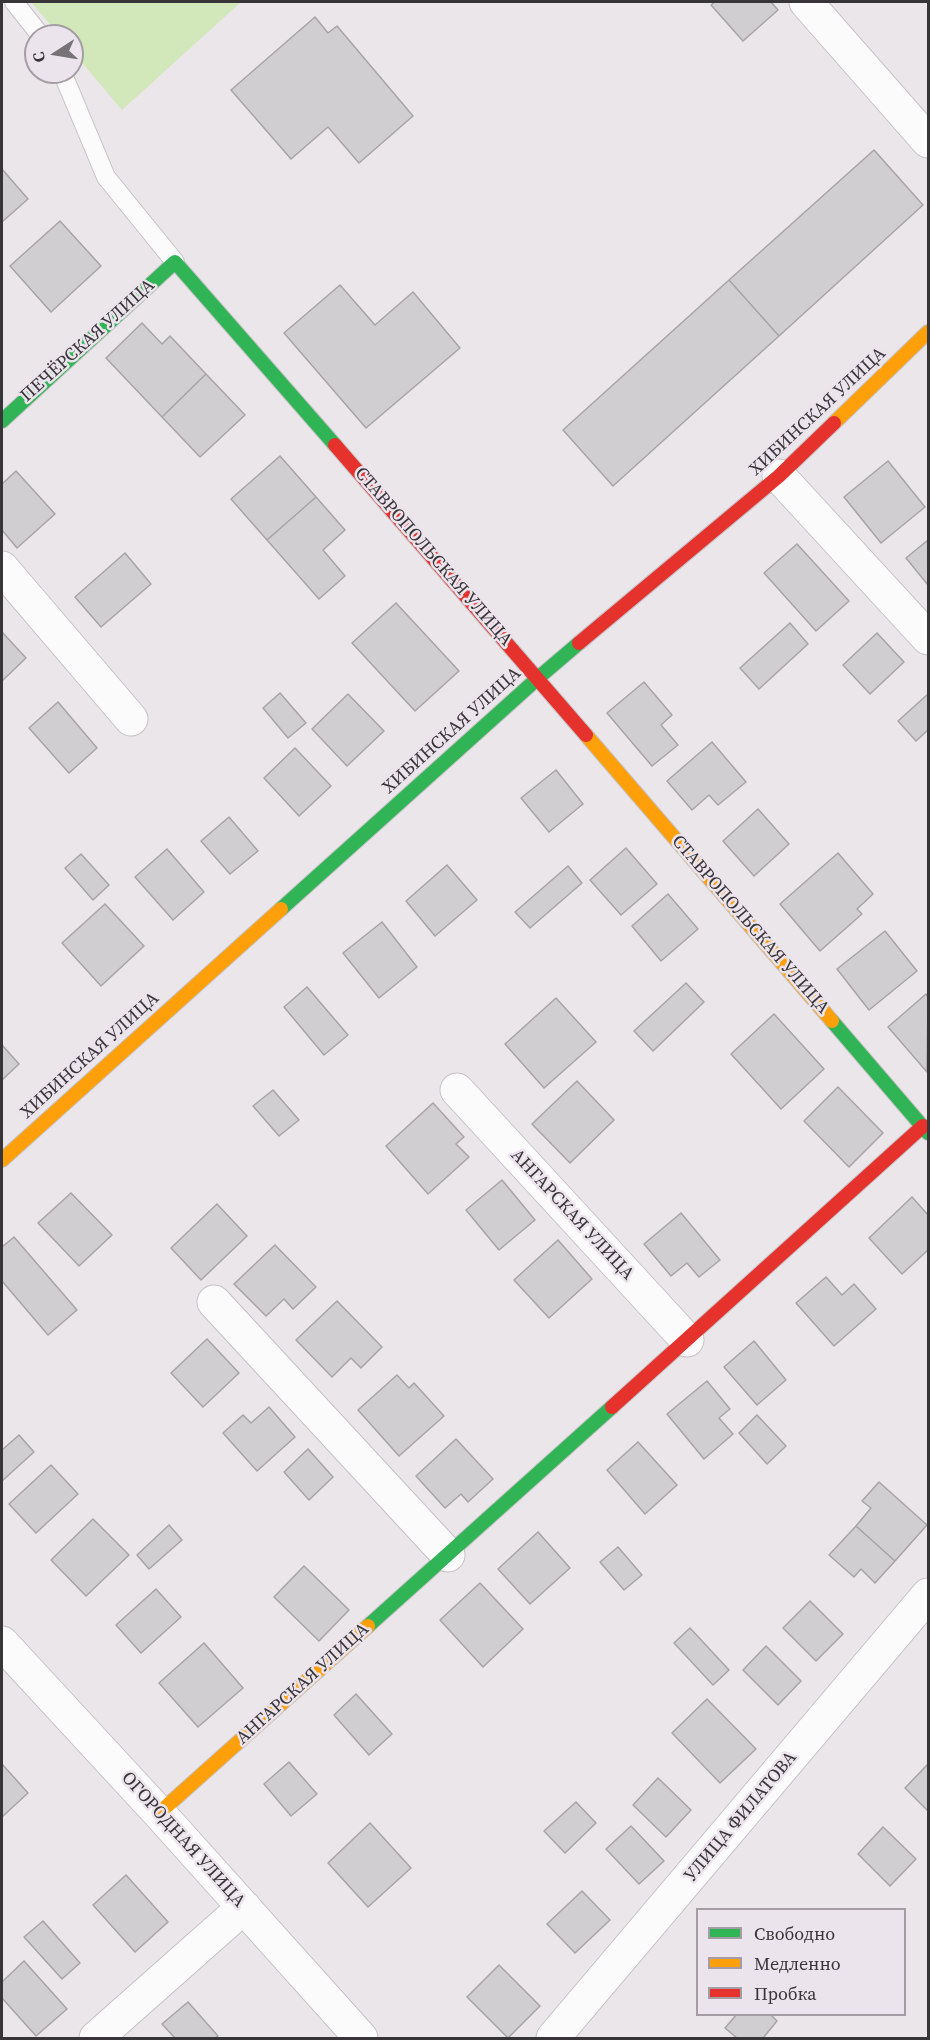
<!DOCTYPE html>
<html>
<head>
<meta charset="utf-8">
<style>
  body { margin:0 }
  #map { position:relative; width:930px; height:2040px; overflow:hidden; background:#eae6ea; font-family:"Source Serif 4",serif }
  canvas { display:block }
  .frame { position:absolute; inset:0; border:3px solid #383538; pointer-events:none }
  .legend { position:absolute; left:696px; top:1908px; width:210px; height:108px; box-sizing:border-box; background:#ece4ec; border:2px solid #a49ea4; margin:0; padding:8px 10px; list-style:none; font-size:18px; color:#383538 }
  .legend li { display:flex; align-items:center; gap:12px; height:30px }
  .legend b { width:30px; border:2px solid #a49ea4 }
  .north { position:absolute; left:24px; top:24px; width:60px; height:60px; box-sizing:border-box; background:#ece4ec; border:2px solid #a49ea4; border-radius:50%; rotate:258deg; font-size:16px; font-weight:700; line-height:24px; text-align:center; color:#383538 }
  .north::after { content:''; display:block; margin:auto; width:21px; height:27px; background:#767376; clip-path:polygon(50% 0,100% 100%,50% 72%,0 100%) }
</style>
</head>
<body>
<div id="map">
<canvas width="930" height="2040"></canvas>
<div class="frame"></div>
<ul class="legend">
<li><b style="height:8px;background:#30b455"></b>Свободно</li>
<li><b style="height:8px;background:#ff9f0a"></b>Медленно</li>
<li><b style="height:8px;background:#e5322d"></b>Пробка</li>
</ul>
<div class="north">С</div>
</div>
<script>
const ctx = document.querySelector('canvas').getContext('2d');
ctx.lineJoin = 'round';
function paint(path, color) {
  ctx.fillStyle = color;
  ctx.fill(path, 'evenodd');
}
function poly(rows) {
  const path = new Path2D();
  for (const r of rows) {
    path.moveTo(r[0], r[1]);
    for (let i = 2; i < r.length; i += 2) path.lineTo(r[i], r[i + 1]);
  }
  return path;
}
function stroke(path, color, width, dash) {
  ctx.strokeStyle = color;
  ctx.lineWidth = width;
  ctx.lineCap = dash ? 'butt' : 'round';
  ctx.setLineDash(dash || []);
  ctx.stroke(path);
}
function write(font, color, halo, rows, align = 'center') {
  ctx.font = font + ' "Source Serif 4",serif';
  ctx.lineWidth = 5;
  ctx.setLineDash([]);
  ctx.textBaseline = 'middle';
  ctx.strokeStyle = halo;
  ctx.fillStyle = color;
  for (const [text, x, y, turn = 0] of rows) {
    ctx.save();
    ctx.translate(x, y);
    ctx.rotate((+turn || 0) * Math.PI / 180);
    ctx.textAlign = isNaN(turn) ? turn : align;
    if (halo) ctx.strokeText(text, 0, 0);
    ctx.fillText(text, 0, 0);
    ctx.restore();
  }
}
paint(poly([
  [31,2,241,2,122,110,72,51,72,36,60,36]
]), '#d2e7ba');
const building = poly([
  [715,2,771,2,778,10,743,41,711,5,715,2],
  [315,17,328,33,337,26,413,116,359,163,328,127,291,159,231,90,315,17],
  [874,150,923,205,779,336,729,280,874,150],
  [2,169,28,199,2,222,2,169],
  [60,221,101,266,51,312,10,266,60,221],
  [729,280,779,336,613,486,563,430,729,280],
  [340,285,375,325,413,292,460,348,366,428,284,333,340,285],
  [142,323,162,344,170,336,206,374,162,417,106,358,142,323],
  [206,374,245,415,200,457,162,417,206,374],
  [280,456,316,497,267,540,231,499,280,456],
  [888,461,925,507,881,543,844,497,888,461],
  [16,471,55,514,17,548,2,530,2,484,16,471],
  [316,497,345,530,323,550,345,576,319,599,267,540,316,497],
  [928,540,928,585,906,558,928,540],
  [797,544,849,601,816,631,764,573,797,544],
  [125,553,151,584,101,627,75,597,125,553],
  [396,603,459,671,415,711,352,643,396,603],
  [790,623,808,644,759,689,740,668,790,623],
  [2,632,26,658,2,681,2,632],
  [877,633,904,662,870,694,843,665,877,633],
  [644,682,672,715,661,725,678,745,652,766,607,713,644,682],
  [280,693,306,723,288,738,263,708,280,693],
  [348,694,384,731,347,766,312,729,348,694],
  [928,694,928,730,916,741,898,721,928,694],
  [58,702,97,748,69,773,29,728,58,702],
  [712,742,746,782,718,805,709,795,692,810,667,781,712,742],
  [295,748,331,786,299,816,264,778,295,748],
  [556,770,583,804,549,832,521,798,556,770],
  [758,809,789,844,754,876,723,841,758,809],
  [229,817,258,851,230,874,201,841,229,817],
  [626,848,657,884,621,915,590,880,626,848],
  [167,849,204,892,173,920,135,877,167,849],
  [838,853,873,894,857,909,862,914,820,951,780,904,838,853],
  [81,854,109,885,93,900,65,868,81,854],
  [447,865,477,900,435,936,406,901,447,865],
  [568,866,582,883,530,928,515,912,568,866],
  [668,894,698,929,661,961,632,926,668,894],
  [105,904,144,946,101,986,62,943,105,904],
  [382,922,417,967,379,998,343,953,382,922],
  [885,931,917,971,869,1010,837,969,885,931],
  [686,983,704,1002,653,1051,634,1031,686,983],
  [307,987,348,1035,324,1055,284,1007,307,987],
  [926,994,928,997,927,1072,888,1027,926,994],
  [556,998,596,1042,544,1088,505,1044,556,998],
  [774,1014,824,1069,781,1109,731,1054,774,1014],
  [2,1045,19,1064,2,1080,2,1045],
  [577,1081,614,1120,570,1163,532,1124,577,1081],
  [838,1087,883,1133,849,1167,804,1121,838,1087],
  [273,1090,299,1120,279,1136,253,1106,273,1090],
  [433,1103,464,1137,456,1144,469,1157,428,1194,386,1146,433,1103],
  [502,1180,535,1220,499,1250,466,1210,502,1180],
  [71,1193,112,1235,79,1266,38,1223,71,1193],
  [912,1197,928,1215,928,1250,902,1274,869,1238,912,1197],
  [217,1204,247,1236,201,1280,171,1248,217,1204],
  [681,1213,720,1260,699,1277,687,1263,671,1276,644,1244,681,1213],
  [14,1237,77,1310,48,1335,2,1281,2,1247,14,1237],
  [558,1240,592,1279,549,1318,514,1280,558,1240],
  [275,1245,316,1287,293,1309,284,1299,266,1316,234,1284,275,1245],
  [826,1277,842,1295,854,1284,876,1309,834,1346,796,1303,826,1277],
  [337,1301,382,1347,361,1368,351,1358,332,1377,296,1340,337,1301],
  [207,1339,239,1373,203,1407,171,1373,207,1339],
  [754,1341,786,1380,757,1405,724,1367,754,1341],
  [397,1375,409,1388,414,1383,444,1416,399,1456,358,1410,397,1375],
  [707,1381,730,1409,719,1418,733,1434,704,1459,667,1414,707,1381],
  [269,1407,295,1437,257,1471,223,1433,243,1415,251,1423,269,1407],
  [757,1415,786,1446,767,1464,739,1433,757,1415],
  [19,1435,34,1452,2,1481,2,1450,19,1435],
  [456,1439,493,1479,468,1502,461,1494,445,1508,416,1476,456,1439],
  [638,1442,677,1485,645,1514,607,1470,638,1442],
  [308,1449,333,1477,309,1500,284,1472,308,1449],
  [51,1465,78,1494,36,1533,9,1504,51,1465],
  [879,1482,927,1525,895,1561,856,1526,871,1508,862,1501,879,1482],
  [93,1519,129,1555,86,1596,51,1560,93,1519],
  [169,1525,182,1540,149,1569,137,1555,169,1525],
  [856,1526,895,1561,875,1583,861,1569,854,1577,829,1555,856,1526],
  [538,1532,570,1568,530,1604,498,1569,538,1532],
  [618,1547,642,1575,624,1590,600,1562,618,1547],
  [304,1566,349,1610,319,1641,274,1597,304,1566],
  [480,1583,523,1629,483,1667,440,1620,480,1583],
  [156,1589,181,1617,141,1653,116,1625,156,1589],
  [810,1601,843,1634,816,1661,783,1628,810,1601],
  [690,1628,729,1670,713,1685,674,1643,690,1628],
  [204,1643,243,1688,198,1727,159,1683,204,1643],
  [766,1646,801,1681,778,1705,743,1670,766,1646],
  [356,1694,392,1734,369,1755,334,1715,356,1694],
  [707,1699,756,1749,720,1783,672,1733,707,1699],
  [289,1762,317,1794,291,1816,264,1784,289,1762],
  [2,1764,28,1793,2,1817,2,1764],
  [927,1765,928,1766,928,1811,905,1788,927,1765],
  [658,1778,691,1810,666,1837,633,1805,658,1778],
  [576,1802,596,1823,565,1853,544,1831,576,1802],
  [370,1823,411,1868,368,1907,328,1863,370,1823],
  [631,1826,664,1861,639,1884,606,1849,631,1826],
  [883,1827,916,1859,890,1886,858,1854,883,1827],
  [126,1875,168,1922,135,1952,93,1905,126,1875],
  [582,1891,610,1920,575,1953,547,1924,582,1891],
  [43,1921,80,1963,62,1979,24,1937,43,1921],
  [24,1961,67,2009,36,2036,2,1998,2,1982,24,1961],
  [499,1965,540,2006,508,2038,467,1997,499,1965],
  [188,2002,218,2036,215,2038,175,2038,162,2024,188,2002],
  [737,2014,770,2014,777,2021,763,2038,737,2038,725,2028,737,2014]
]);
paint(building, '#d1ced1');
stroke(building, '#a7a4a7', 1.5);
const lane = poly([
  [14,2,41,36],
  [62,72,106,177,175,262]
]);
const street = poly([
  [806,2,928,141],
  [779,476,928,638],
  [2,568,131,719],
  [457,1090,687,1340],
  [214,1302,448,1555],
  [2,1643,159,1813,361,2038],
  [96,2038,244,1907],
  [553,2038,928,1595]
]);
const fast = poly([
  [2,421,175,262,335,445],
  [281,909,538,678,579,643],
  [832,1021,928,1133],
  [368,1626,612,1407]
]);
const slow = poly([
  [834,423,928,332],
  [586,735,832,1021],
  [2,1160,281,909],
  [159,1813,368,1626]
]);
const jam = poly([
  [335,445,586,735],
  [579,643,779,476,834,423],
  [612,1407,923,1126]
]);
stroke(lane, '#c6c2c6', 20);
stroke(street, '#c6c2c6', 35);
stroke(fast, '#c6c2c6', 16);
stroke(slow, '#c6c2c6', 16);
stroke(jam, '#c6c2c6', 16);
stroke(lane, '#fcfbfc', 18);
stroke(street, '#fcfbfc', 33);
stroke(fast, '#30b455', 14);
stroke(slow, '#ff9f0a', 14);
stroke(jam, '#e5322d', 14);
write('18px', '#383538', '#ece4ec', [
  ["ПЕЧЁРСКАЯ УЛИЦА",88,341,-42],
  ["ХИБИНСКАЯ УЛИЦА",818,412,-43],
  ["СТАВРОПОЛЬСКАЯ УЛИЦА",433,557,49],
  ["ХИБИНСКАЯ УЛИЦА",452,731,-42],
  ["СТАВРОПОЛЬСКАЯ УЛИЦА",750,925,49],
  ["ХИБИНСКАЯ УЛИЦА",90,1056,-42],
  ["АНГАРСКАЯ УЛИЦА",572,1215,47],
  ["АНГАРСКАЯ УЛИЦА",303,1684,-42],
  ["УЛИЦА ФИЛАТОВА",741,1817,-50],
  ["ОГОРОДНАЯ УЛИЦА",183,1840,48]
]);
</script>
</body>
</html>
